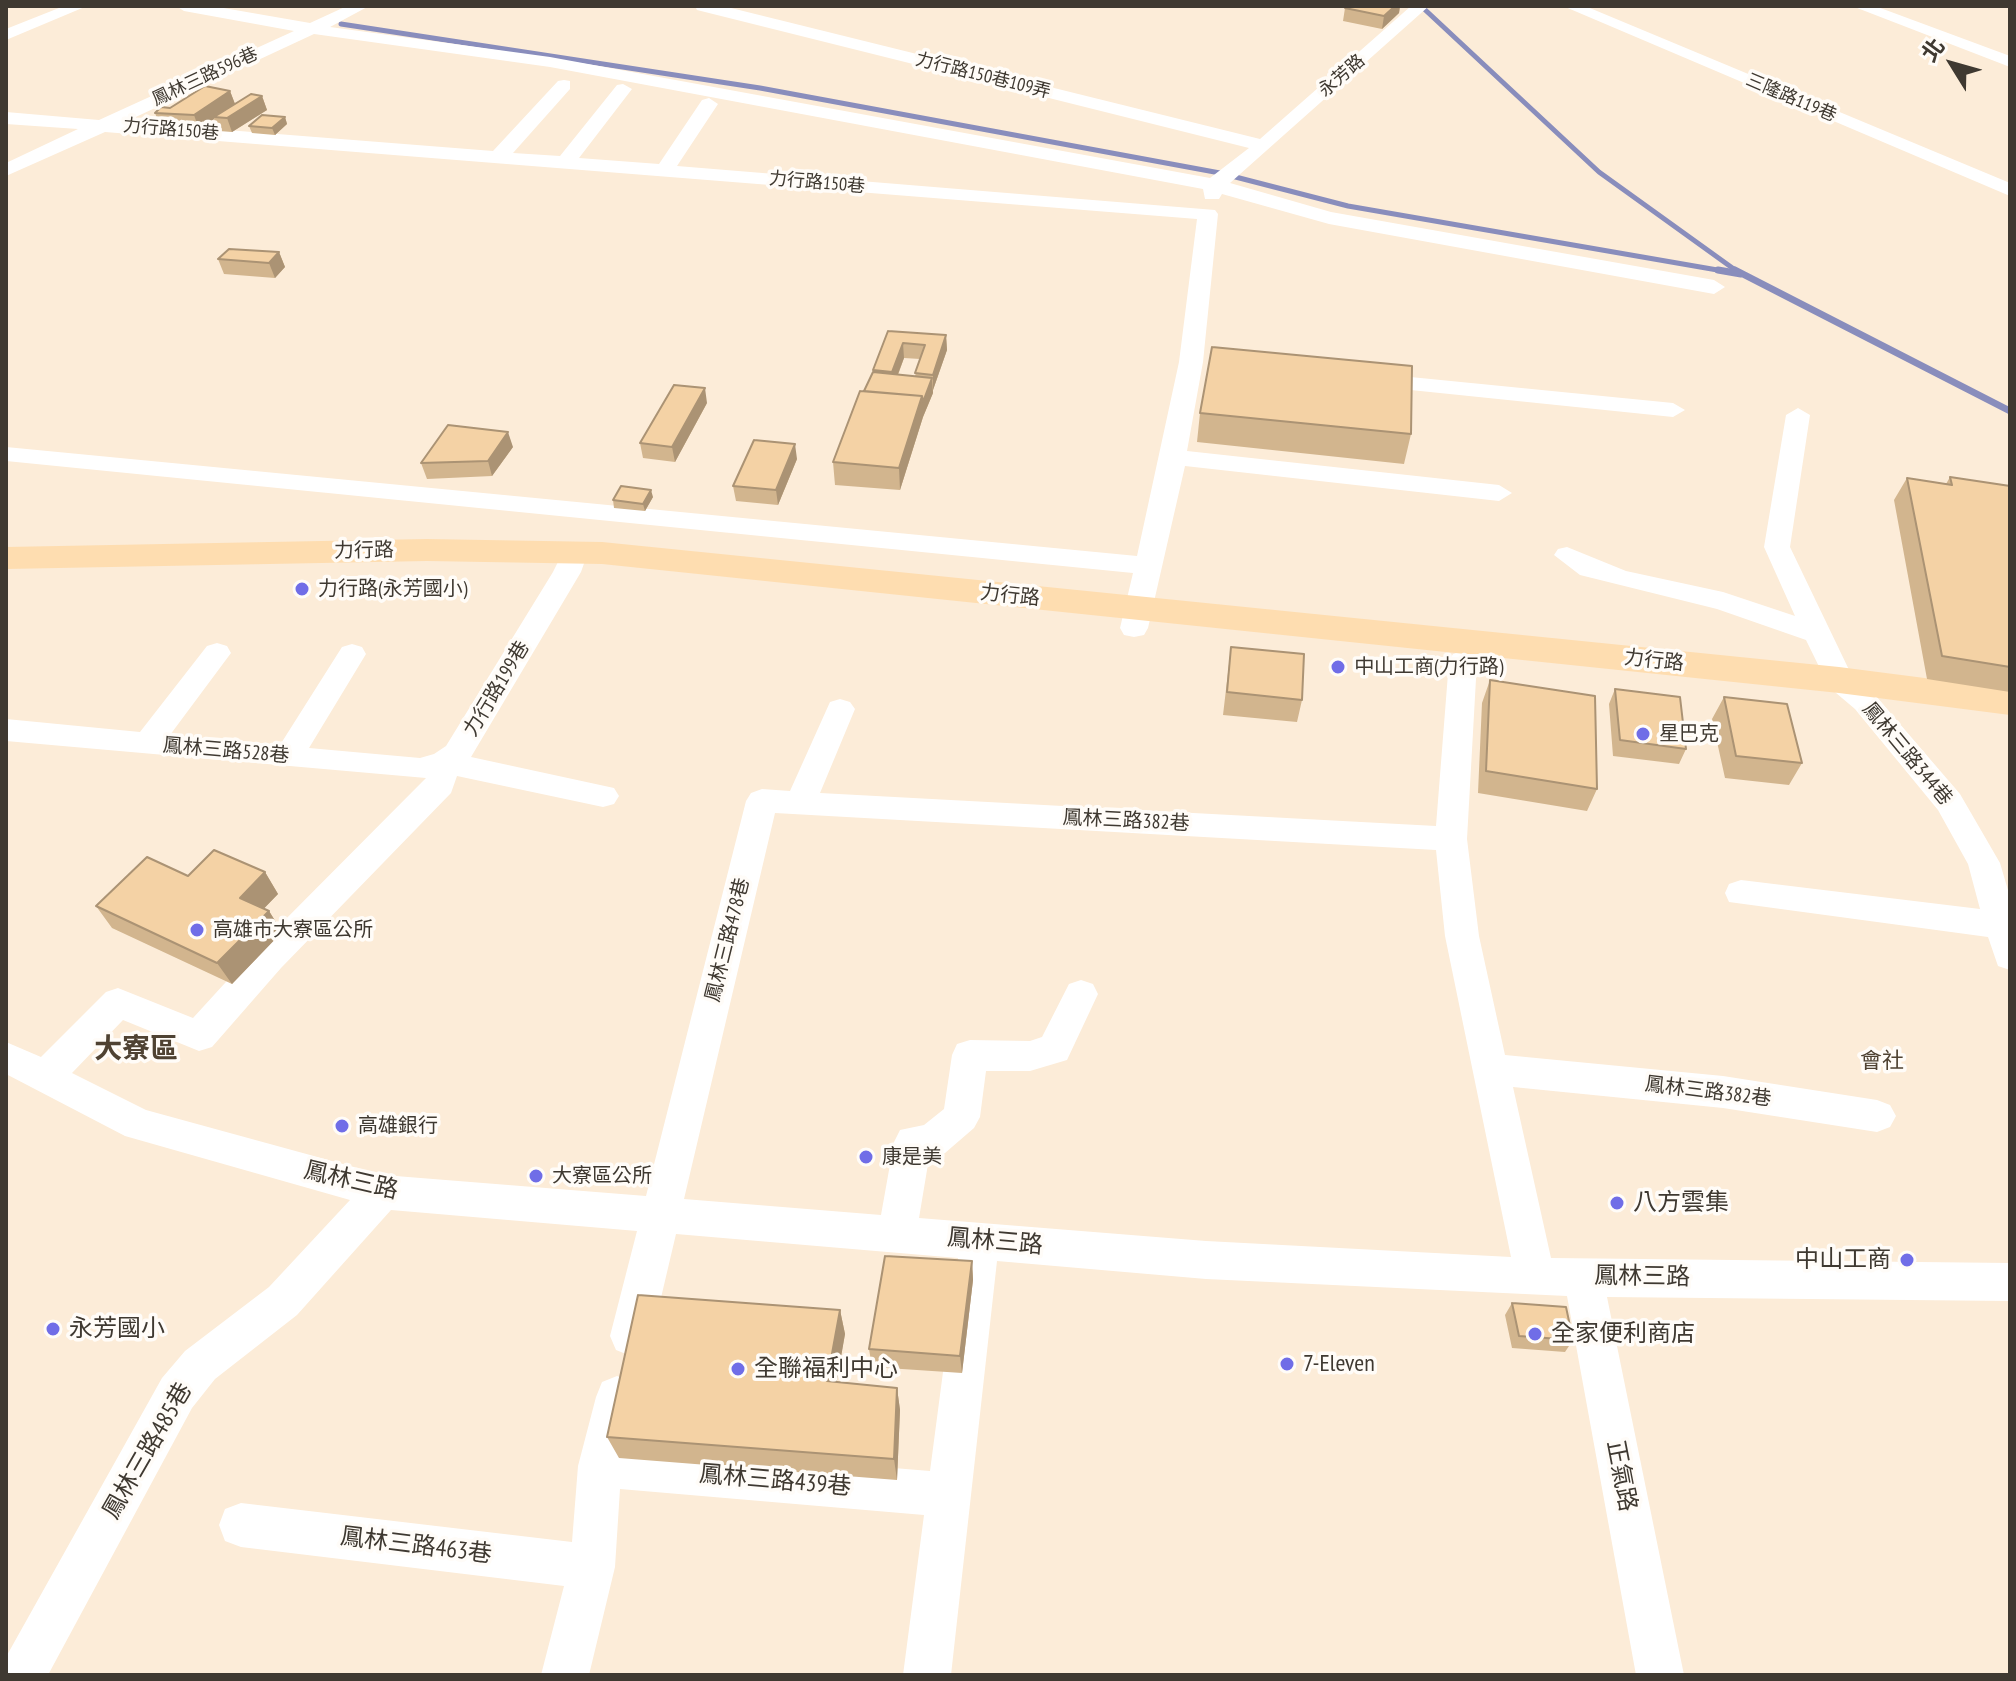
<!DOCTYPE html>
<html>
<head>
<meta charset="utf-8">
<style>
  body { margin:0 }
  #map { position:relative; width:2016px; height:1681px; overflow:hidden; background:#fcecd8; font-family:"PT Sans Narrow","Noto Sans TC",sans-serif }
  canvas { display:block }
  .frame { position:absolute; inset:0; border:8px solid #3f3931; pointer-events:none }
  .north { position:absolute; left:1912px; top:24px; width:80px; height:80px; -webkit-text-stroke:6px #fffcf8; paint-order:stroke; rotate:307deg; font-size:22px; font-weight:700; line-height:32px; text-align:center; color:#3f3931 }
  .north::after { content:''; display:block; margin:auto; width:28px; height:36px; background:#3f3931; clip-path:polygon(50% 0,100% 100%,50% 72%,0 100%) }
</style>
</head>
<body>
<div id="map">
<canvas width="2016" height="1681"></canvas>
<div class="frame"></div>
<div class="north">北</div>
</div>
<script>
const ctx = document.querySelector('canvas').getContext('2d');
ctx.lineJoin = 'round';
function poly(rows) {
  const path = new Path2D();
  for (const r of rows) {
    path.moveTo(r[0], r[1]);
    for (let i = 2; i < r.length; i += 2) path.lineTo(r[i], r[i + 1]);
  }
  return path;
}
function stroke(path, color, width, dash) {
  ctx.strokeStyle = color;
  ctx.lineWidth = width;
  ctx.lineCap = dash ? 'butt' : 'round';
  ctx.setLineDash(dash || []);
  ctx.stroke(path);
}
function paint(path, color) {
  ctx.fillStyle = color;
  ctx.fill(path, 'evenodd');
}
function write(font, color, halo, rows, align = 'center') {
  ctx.font = font + ' "PT Sans Narrow","Noto Sans TC",sans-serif';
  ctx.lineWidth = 7;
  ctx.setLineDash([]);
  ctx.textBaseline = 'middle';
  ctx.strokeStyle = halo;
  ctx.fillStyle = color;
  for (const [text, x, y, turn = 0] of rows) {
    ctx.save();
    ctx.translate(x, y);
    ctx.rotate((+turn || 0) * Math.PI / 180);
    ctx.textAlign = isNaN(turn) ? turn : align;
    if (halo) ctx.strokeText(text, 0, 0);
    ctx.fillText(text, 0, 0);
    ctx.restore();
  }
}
stroke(poly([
  [1421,6,1599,172,1738,272],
  [341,24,760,88,1220,173,1348,206,1729,272]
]), '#898dbc', 5);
stroke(poly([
  [1718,270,1741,274],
  [1735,270,2010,411]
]), '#898dbc', 7);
paint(poly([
  [64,6,87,6,6,40,6,29,64,6],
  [176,6,212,6,310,23,347,6,369,6,330,27,550,57,1210,178,1249,148,697,10,695,6,723,6,1260,139,1411,6,1429,6,1230,183,1331,212,1714,280,1725,287,1714,294,1329,224,1222,194,1219,199,1205,199,1203,189,550,67,314,34,125,122,493,151,558,81,564,80,570,81,570,89,513,153,560,156,617,85,623,84,632,89,579,158,659,164,702,100,709,98,718,104,677,166,1215,210,1218,214,1203,362,1187,451,1499,485,1512,493,1499,501,1185,466,1148,628,1144,635,1134,637,1124,635,1120,628,1133,573,6,461,6,447,1137,556,1179,362,1197,219,105,132,6,176,6,163,78,129,6,124,6,112,99,120,294,31,184,11,176,6],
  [1563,6,1585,6,2010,183,2010,196,1563,6],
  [1852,6,1875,6,2010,56,2010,67,1852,6],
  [1370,373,1673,403,1685,410,1673,417,1362,385,1358,380,1370,373],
  [1798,408,1810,415,1790,547,1851,674,1875,695,1960,794,2000,863,2010,897,2010,970,1998,966,1988,937,1729,902,1725,893,1729,884,1741,880,1980,909,1968,864,1938,810,1855,709,1829,687,1806,640,1717,609,1580,575,1554,555,1558,549,1567,547,1626,571,1723,592,1795,616,1764,547,1786,415,1798,408],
  [575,544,584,546,588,552,581,572,471,757,614,788,619,796,614,804,603,807,457,776,451,793,281,968,212,1047,199,1051,123,1020,72,1073,146,1110,383,1175,646,1196,746,801,751,793,762,789,790,791,830,702,840,699,850,702,855,709,820,793,1436,826,1449,661,1453,654,1463,651,1473,654,1477,661,1467,839,1479,936,1505,1055,1723,1076,1877,1100,1890,1105,1896,1116,1890,1127,1877,1132,1723,1108,1513,1087,1551,1258,2010,1263,2010,1301,1607,1297,1684,1675,1636,1675,1567,1296,1206,1279,997,1261,951,1675,903,1675,924,1515,620,1489,615,1567,589,1675,541,1675,564,1586,241,1547,225,1541,219,1525,225,1509,241,1503,572,1542,578,1466,596,1397,602,1382,617,1376,632,1382,638,1397,626,1446,930,1471,958,1258,676,1234,652,1336,646,1350,631,1356,616,1350,610,1336,637,1231,391,1210,297,1315,215,1379,192,1408,48,1675,6,1675,6,1657,162,1378,185,1351,269,1287,350,1200,125,1136,6,1074,6,1042,41,1057,106,992,118,988,193,1018,257,948,426,778,6,741,6,719,140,732,207,646,217,643,227,646,231,653,170,735,280,745,342,647,352,644,362,647,366,654,309,748,420,758,434,754,446,746,553,572,566,546,575,544],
  [775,813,1436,850,1445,936,1511,1257,1206,1241,919,1218,929,1158,945,1153,974,1128,980,1117,986,1071,1030,1071,1067,1060,1098,994,1093,984,1081,980,1069,984,1042,1037,1030,1041,970,1040,957,1044,952,1055,944,1109,924,1125,900,1130,894,1142,881,1215,684,1199,775,813]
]), '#fff');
paint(poly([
  [427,539,602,542,1839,667,2010,689,2010,715,1839,693,602,564,427,561,6,569,6,547,427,539]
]), '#feddb0');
paint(poly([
  [1347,6,1400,6,1399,13,1382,29,1343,21,1345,8],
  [230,91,235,104,262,96,267,110,232,132,219,131,214,119,199,129,160,126,155,113],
  [285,117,287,124,275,135,252,133,249,126],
  [279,252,285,267,275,278,224,274,218,259],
  [888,331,946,335,947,350,933,390,933,393,923,417,900,490,835,485,833,462,873,372],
  [904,358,920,359,915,376,898,375],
  [707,403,675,462,643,458,640,443],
  [1200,413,1411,434,1404,464,1197,442],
  [513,447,492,476,427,479,421,463],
  [797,459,778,505,736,501,733,486],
  [1950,477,2010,486,2010,692,1927,679,1894,500,1907,478,1946,484],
  [653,497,645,511,614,508,613,500],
  [1231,647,1302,700,1297,722,1223,715],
  [1490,680,1597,789,1587,811,1478,793,1482,703],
  [1615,689,1686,749,1679,764,1613,756,1609,704],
  [1724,697,1802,763,1789,785,1725,778,1712,719],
  [265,872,278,894,264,908,269,911,282,932,232,984,112,928,96,906,188,876],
  [972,1261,973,1280,962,1373,872,1367,869,1349],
  [1512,1303,1573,1340,1565,1352,1512,1348,1505,1315],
  [840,1310,845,1334,836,1382,897,1388,900,1410,897,1480,619,1458,607,1437]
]), '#d2b58e');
paint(poly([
  [1395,6,1400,6,1399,13,1382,29,1384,16],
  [230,91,235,104,214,117,214,119,199,129,194,115],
  [262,96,267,110,232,132,227,118],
  [285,117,287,124,275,135,272,128],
  [279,252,285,267,275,278,269,263],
  [946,335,947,350,933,390,933,375],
  [903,343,904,358,893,387,892,372],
  [932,378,933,393,923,417,900,490,899,468,922,396],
  [705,388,707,403,675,462,672,447],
  [508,432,513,447,492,476,488,461],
  [795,444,797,459,778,505,776,490],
  [651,490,653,497,645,511,643,504],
  [265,872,278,894,253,920,240,898],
  [269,911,282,932,232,984,217,963],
  [972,1261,973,1280,962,1373,960,1356],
  [840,1310,845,1334,833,1404,827,1381],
  [897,1388,900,1410,897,1480,894,1459]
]), '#ab9374');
const building = poly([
  [1347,6,1395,6,1384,16,1345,8,1347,6],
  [205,86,230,91,194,115,155,113,161,107,170,108,205,86],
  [251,94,262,96,227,118,214,117,251,94],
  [262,115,285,117,272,128,249,126,262,115],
  [229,249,279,252,269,263,218,259,229,249],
  [888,331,946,335,933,375,915,373,925,345,903,343,892,372,873,370,888,331],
  [1212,347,1412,366,1411,434,1200,413,1212,347],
  [873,372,932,378,923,402,922,396,864,391,873,372],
  [674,385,705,388,672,447,640,443,674,385],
  [860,391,922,396,899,468,833,462,860,391],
  [448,425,508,432,488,461,421,463,448,425],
  [754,440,795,444,776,490,733,486,754,440],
  [1950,477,2010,486,2010,667,1942,656,1907,478,1952,485,1950,477],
  [621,486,651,490,643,504,613,500,621,486],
  [1231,647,1304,654,1302,700,1227,692,1231,647],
  [1490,680,1595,696,1597,789,1486,771,1490,680],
  [1615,689,1680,697,1686,749,1620,740,1615,689],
  [1724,697,1787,704,1802,763,1736,756,1724,697],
  [214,850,265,872,240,898,269,911,217,963,96,906,147,857,188,876,214,850],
  [885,1256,972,1261,960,1356,869,1349,885,1256],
  [638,1295,840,1310,827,1381,897,1388,894,1459,607,1437,638,1295],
  [1512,1303,1566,1307,1573,1340,1519,1336,1512,1303]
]);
paint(building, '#f4d2a5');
stroke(building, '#ab9374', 2);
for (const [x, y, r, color] of [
  [302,589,8,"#706de7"],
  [1338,667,8,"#706de7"],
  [1643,734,8,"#706de7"],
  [197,930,8,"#706de7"],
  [342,1126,8,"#706de7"],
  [866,1157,8,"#706de7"],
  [536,1176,8,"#706de7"],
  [1617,1203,8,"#706de7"],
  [1907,1260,8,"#706de7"],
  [53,1329,8,"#706de7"],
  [1535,1334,8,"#706de7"],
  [1287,1364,8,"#706de7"],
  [738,1369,8,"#706de7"]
]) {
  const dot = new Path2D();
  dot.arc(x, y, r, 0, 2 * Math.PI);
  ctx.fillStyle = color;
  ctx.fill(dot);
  stroke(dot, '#fffcf8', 3);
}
write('18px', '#3f3931', '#fffcf8', [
  ["力行路150巷109弄",983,76,14],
  ["永芳路",1342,76,-41],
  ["鳳林三路596巷",205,77,-25],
  ["三隆路119巷",1791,98,23],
  ["力行路150巷",171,130,5],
  ["力行路150巷",817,183,5]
]);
write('20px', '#3f3931', '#fffcf8', [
  ["力行路",364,551,-1],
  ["力行路",1010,596,6],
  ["力行路",1654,661,6],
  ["力行路199巷",497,689,-59],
  ["鳳林三路528巷",226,751,5],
  ["鳳林三路344巷",1907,754,50],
  ["鳳林三路382巷",1126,821,3],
  ["鳳林三路478巷",728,940,-76],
  ["鳳林三路382巷",1708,1092,7]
]);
write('20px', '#3f3931', '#fffcf8', [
  ["力行路(永芳國小)",318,589],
  ["中山工商(力行路)",1354,667],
  ["星巴克",1659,734],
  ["高雄市大寮區公所",213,930],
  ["高雄銀行",358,1126],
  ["康是美",882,1157],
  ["大寮區公所",552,1176]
], 'left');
write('22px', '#4f4232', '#fffcf8', [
  ["會社",1882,1062]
]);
write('24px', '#3f3931', '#fffcf8', [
  ["鳳林三路",351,1181,13],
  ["鳳林三路",995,1242,5],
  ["鳳林三路",1642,1277,1],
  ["鳳林三路485巷",148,1451,-60],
  ["正氣路",1621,1476,79],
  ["鳳林三路439巷",775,1481,5],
  ["鳳林三路463巷",416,1546,7]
]);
write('24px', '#3f3931', '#fffcf8', [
  ["八方雲集",1633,1203],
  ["中山工商",1891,1260,"right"],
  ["永芳國小",69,1329],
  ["全家便利商店",1551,1334],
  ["7-Eleven",1303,1364],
  ["全聯福利中心",754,1369]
], 'left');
write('bold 28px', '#4f4232', '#fffcf8', [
  ["大寮區",136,1050]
]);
</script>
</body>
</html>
